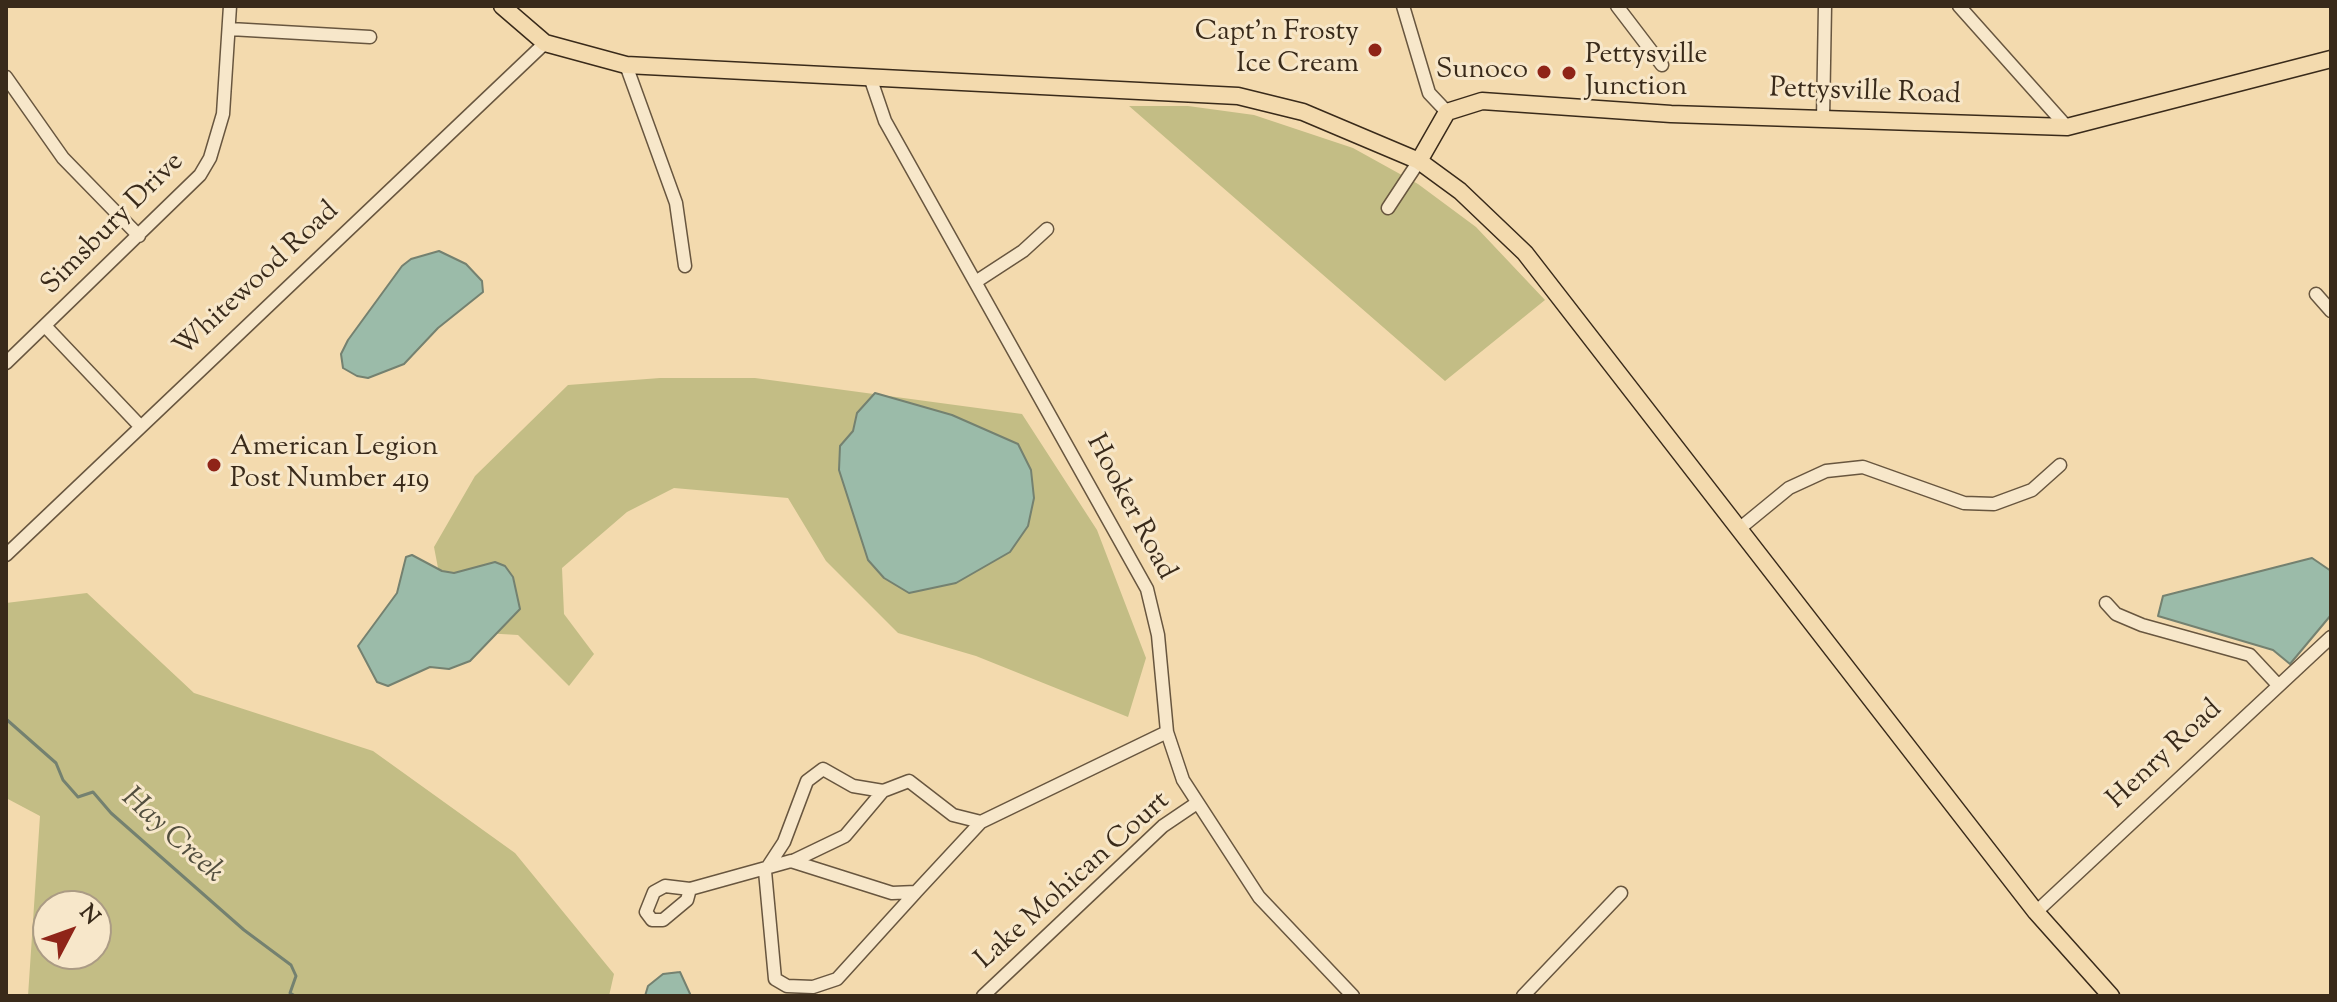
<!DOCTYPE html>
<html>
<head>
<meta charset="utf-8">
<style>
  body { margin:0 }
  #map { position:relative; width:2337px; height:1002px; overflow:hidden; background:#f3daae; font-family:"Sorts Mill Goudy",serif }
  canvas { display:block }
  .frame { position:absolute; inset:0; border:8px solid #392a1a; pointer-events:none }
  .north { position:absolute; left:32px; top:890px; width:80px; height:80px; box-sizing:border-box; background:#f7e7ca; border:2px solid #ab9b84; border-radius:50%; rotate:49deg; font-size:22px; font-weight:700; line-height:32px; text-align:center; color:#392a1a }
  .north::after { content:''; display:block; margin:auto; width:28px; height:36px; background:#8f2418; clip-path:polygon(50% 0,100% 100%,50% 72%,0 100%) }
</style>
</head>
<body>
<div id="map">
<canvas width="2337" height="1002"></canvas>
<div class="frame"></div>
<div class="north">N</div>
</div>
<script>
const ctx = document.querySelector('canvas').getContext('2d');
ctx.lineJoin = 'round';
function paint(path, color) {
  ctx.fillStyle = color;
  ctx.fill(path, 'evenodd');
}
function poly(rows) {
  const path = new Path2D();
  for (const r of rows) {
    path.moveTo(r[0], r[1]);
    for (let i = 2; i < r.length; i += 2) path.lineTo(r[i], r[i + 1]);
  }
  return path;
}
function stroke(path, color, width, dash) {
  ctx.strokeStyle = color;
  ctx.lineWidth = width;
  ctx.lineCap = dash ? 'butt' : 'round';
  ctx.setLineDash(dash || []);
  ctx.stroke(path);
}
function write(font, color, halo, rows, align = 'center') {
  ctx.font = font + ' "Sorts Mill Goudy",serif';
  ctx.lineWidth = 6;
  ctx.setLineDash([]);
  ctx.textBaseline = 'middle';
  ctx.strokeStyle = halo;
  ctx.fillStyle = color;
  for (const [text, x, y, turn = 0] of rows) {
    ctx.save();
    ctx.translate(x, y);
    ctx.rotate((+turn || 0) * Math.PI / 180);
    ctx.textAlign = isNaN(turn) ? turn : align;
    if (halo) ctx.strokeText(text, 0, 0);
    ctx.fillText(text, 0, 0);
    ctx.restore();
  }
}
paint(poly([
  [1129,106,1188,106,1254,115,1353,148,1418,184,1476,227,1545,300,1445,381],
  [660,378,755,378,1022,414,1097,530,1146,658,1128,717,976,656,898,633,826,561,788,498,674,488,627,512,562,568,564,614,594,654,569,686,518,635,450,631,434,547,475,476,568,385],
  [87,593,194,693,373,751,515,853,614,974,609,996,28,996,40,816,6,798,6,603],
  [96,906,96,954,48,954,48,906]
]), '#c3bd85');
const water = poly([
  [439,251,466,264,482,281,483,292,438,328,404,364,368,378,357,376,343,368,341,354,348,340,402,266,411,259,439,251],
  [875,393,952,415,1018,444,1031,470,1034,498,1028,526,1010,552,956,583,909,593,884,578,868,560,839,470,840,446,853,431,857,413,875,393],
  [412,555,442,571,454,573,495,562,505,566,513,577,520,609,470,661,449,669,430,667,388,686,377,682,358,646,397,593,406,557,412,555],
  [2312,558,2331,571,2331,615,2290,664,2273,650,2158,616,2163,596,2312,558],
  [680,972,691,996,645,996,648,986,663,974,680,972]
]);
paint(water, '#9bbba9');
stroke(water, '#748170', 2);
stroke(poly([
  [6,719,56,763,63,780,78,797,93,792,111,813,244,930,291,965,296,976,290,993,295,996]
]), '#748170', 3);
const minor = poly([
  [1403,6,1429,93,1447,112],
  [1617,6,1662,65],
  [1959,6,2067,127],
  [230,29,370,37],
  [626,65,676,203,685,266],
  [6,77,63,158,139,236],
  [870,77,885,121,1147,589,1158,635,1167,732,1183,780,1259,897,1353,996],
  [1823,119,1825,6],
  [1388,208,1419,161],
  [977,281,1023,251,1047,229],
  [2316,294,2331,311],
  [46,327,140,426],
  [6,363,200,175,210,158,223,114,230,6],
  [1739,529,1789,488,1826,471,1863,467,1964,503,1994,504,2032,490,2060,465],
  [6,555,545,43],
  [2106,603,2116,614,2142,625,2250,655,2278,685],
  [883,791,853,786,823,769,807,781,784,842,765,871,775,979,787,986,813,987,837,979,916,892],
  [793,861,845,836,883,791,909,781,953,815,981,822],
  [690,889,665,886,654,892,646,912,652,920,663,920,687,900,690,889,791,861,892,893,916,892,981,822,1167,732],
  [2036,912,2331,637],
  [983,996,1163,826,1197,803],
  [1523,996,1621,893]
]);
const major = poly([
  [502,6,545,43,626,65,1238,96,1303,112,1419,161,1460,191,1525,253,2036,912,2111,996],
  [1419,161,1447,112,1482,101,1671,114,2067,127,2331,59]
]);
stroke(minor, '#68563f', 15);
stroke(major, '#392a1a', 19);
stroke(minor, '#f7e7ca', 12);
stroke(major, '#f3daae', 16);
for (const [x, y, r, color] of [
  [1375,50,8,"#8f2418"],
  [1544,72,8,"#8f2418"],
  [1569,73,8,"#8f2418"],
  [214,465,8,"#8f2418"]
]) {
  const dot = new Path2D();
  dot.arc(x, y, r, 0, 2 * Math.PI);
  ctx.fillStyle = color;
  ctx.fill(dot);
  stroke(dot, '#f7e7ca', 3);
}
write('28px', '#392a1a', '#f7e7ca', [
  ["Capt'n Frosty",1359,34],
  ["Ice Cream",1359,66],
  ["Pettysville",1585,57,"left"],
  ["Junction",1585,89,"left"],
  ["Sunoco",1528,72],
  ["American Legion",230,449,"left"],
  ["Post Number 419",230,481,"left"]
], 'right');
write('28px', '#392a1a', '#f7e7ca', [
  ["Pettysville Road",1865,94,2],
  ["Simsbury Drive",114,225,-45],
  ["Whitewood Road",258,281,-43],
  ["Hooker Road",1129,508,62],
  ["Henry Road",2166,756,-43],
  ["Lake Mohican Court",1074,882,-42]
]);
write('italic 30px', '#524e3e', '#f7e7ca', [
  ["Hay Creek",171,837,42]
]);
</script>
</body>
</html>
